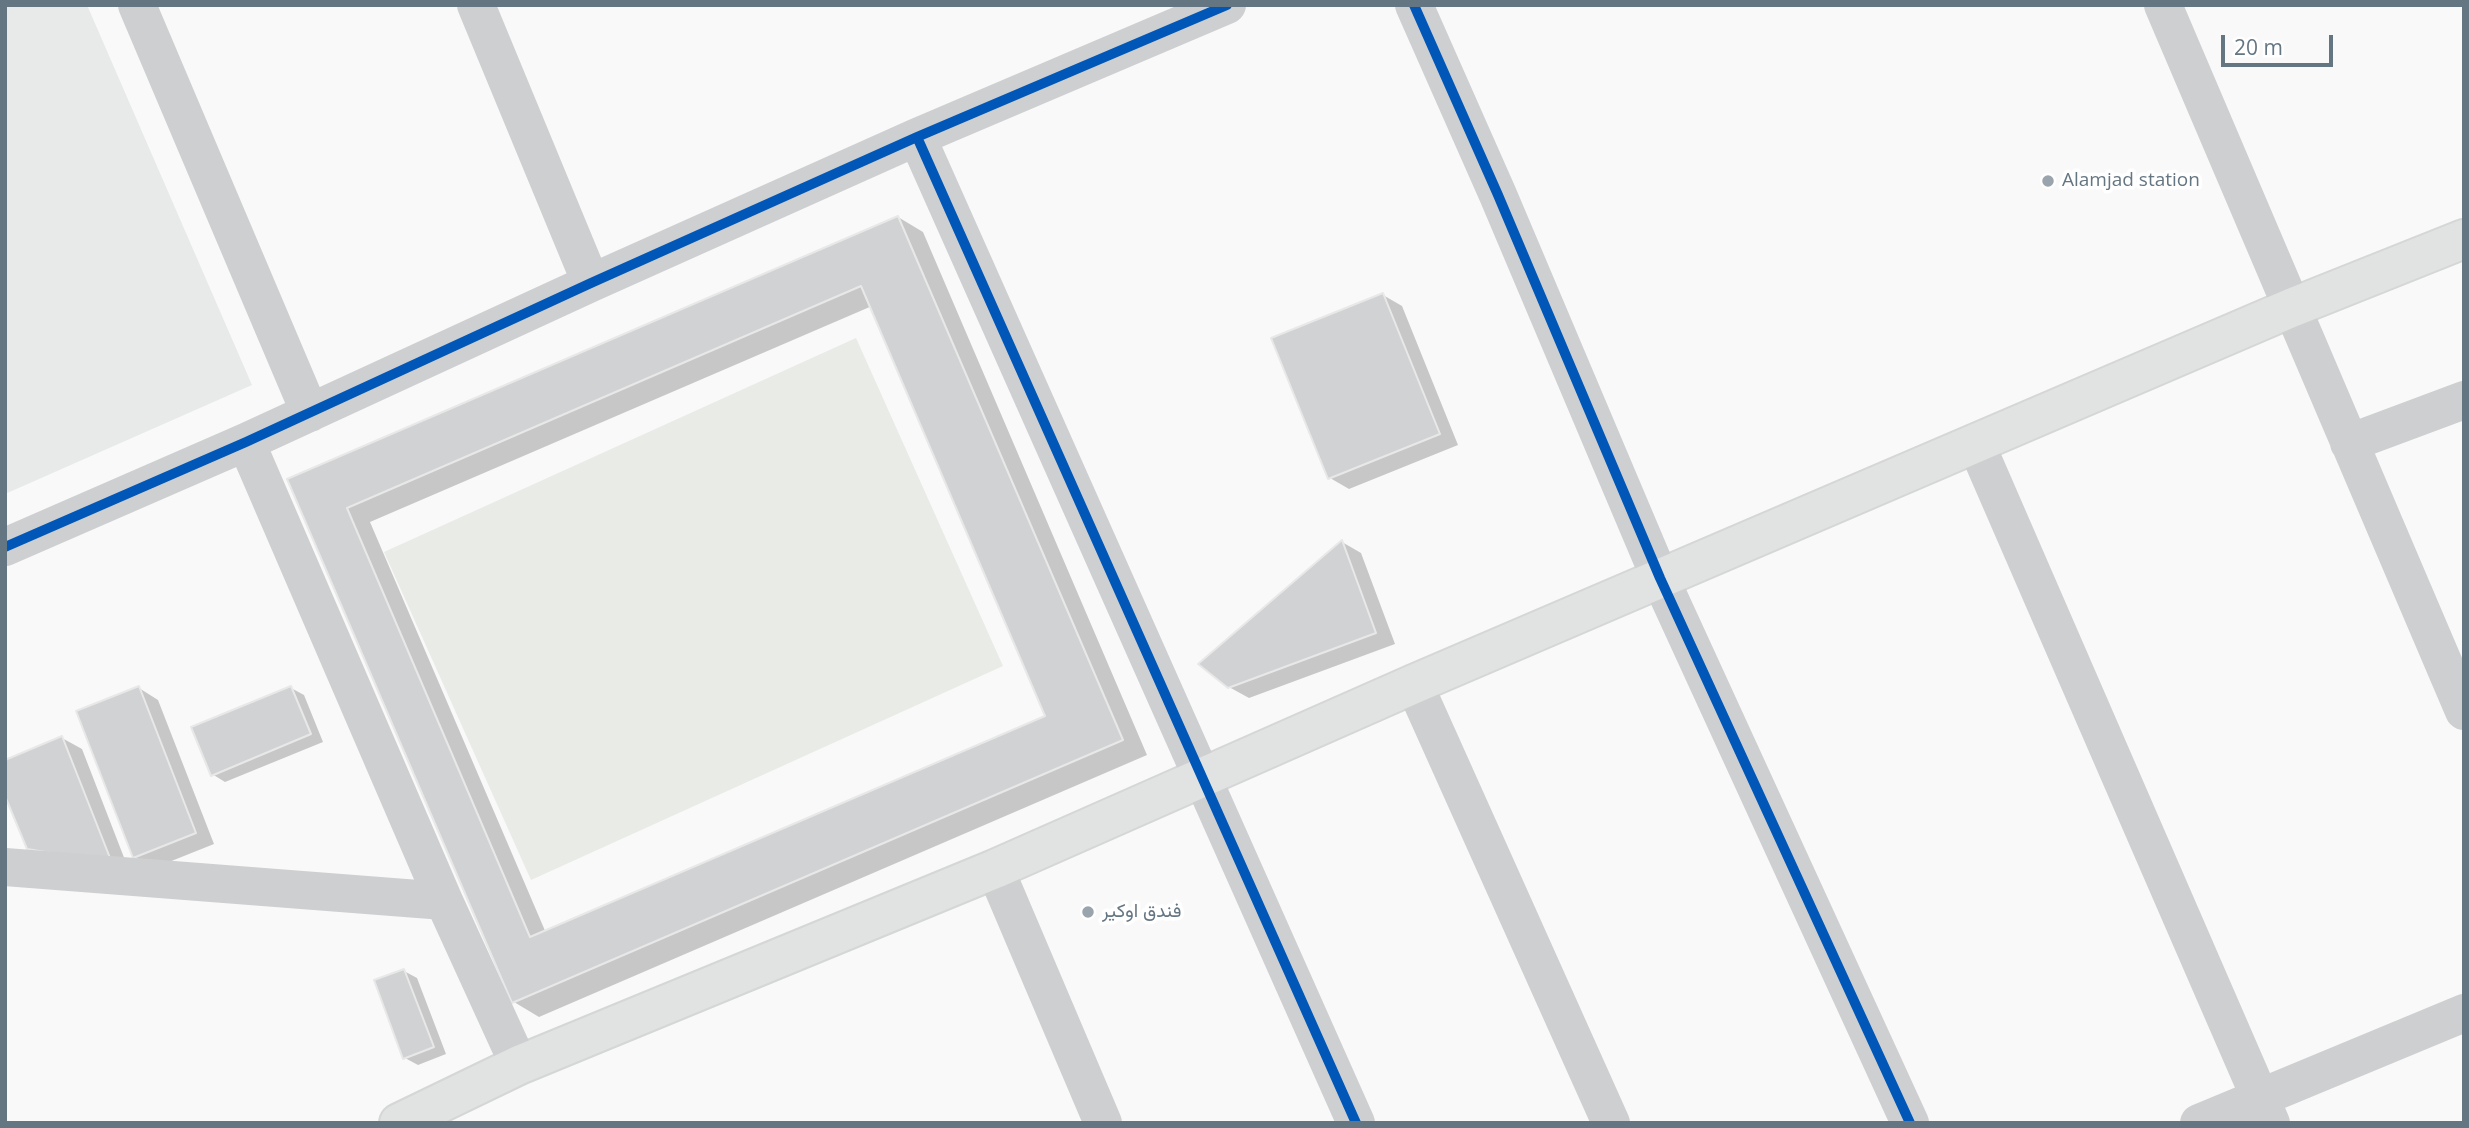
<!DOCTYPE html>
<html>
<head>
<meta charset="utf-8">
<style>
  body { margin:0 }
  #map { position:relative; width:2469px; height:1128px; overflow:hidden; background:#f9f9f9; font-family:"Open Sans",sans-serif }
  canvas { display:block }
  .frame { position:absolute; inset:0; border:7px solid #657683; pointer-events:none }
  .scale { position:absolute; left:2221px; top:35px; width:112px; height:32px; box-sizing:border-box; border:4px solid #657683; border-top:0; padding-left:9px; font-size:21px; line-height:24px; white-space:nowrap; color:#657683; -webkit-text-stroke:5px #fff; paint-order:stroke }
</style>
</head>
<body>
<div id="map">
<canvas width="2469" height="1128"></canvas>
<div class="frame"></div>
<div class="scale">20 m</div>
</div>
<script>
const ctx = document.querySelector('canvas').getContext('2d');
ctx.lineJoin = 'round';
function paint(path, color) {
  ctx.fillStyle = color;
  ctx.fill(path, 'evenodd');
}
function poly(rows) {
  const path = new Path2D();
  for (const r of rows) {
    path.moveTo(r[0], r[1]);
    for (let i = 2; i < r.length; i += 2) path.lineTo(r[i], r[i + 1]);
  }
  return path;
}
function stroke(path, color, width, dash) {
  ctx.strokeStyle = color;
  ctx.lineWidth = width;
  ctx.lineCap = dash ? 'butt' : 'round';
  ctx.setLineDash(dash || []);
  ctx.stroke(path);
}
function write(font, color, halo, rows, align = 'center') {
  ctx.font = font + ' "Open Sans",Vazirmatn,sans-serif';
  ctx.lineWidth = 7;
  ctx.setLineDash([]);
  ctx.textBaseline = 'middle';
  ctx.strokeStyle = halo;
  ctx.fillStyle = color;
  for (const [text, x, y, turn = 0] of rows) {
    ctx.save();
    ctx.translate(x, y);
    ctx.rotate((+turn || 0) * Math.PI / 180);
    ctx.textAlign = isNaN(turn) ? turn : align;
    if (halo) ctx.strokeText(text, 0, 0);
    ctx.fillText(text, 0, 0);
    ctx.restore();
  }
}
paint(poly([
  [5,5,87,5,252,385,5,494]
]), '#e8e9e9');
paint(poly([
  [856,338,1003,666,531,880,384,552]
]), '#e8ebe6');
paint(poly([
  [898,217,923,232,1147,755,539,1017,514,1002,290,480],
  [872,306,1047,717,546,933,370,522],
  [1383,295,1402,306,1458,445,1349,489,1330,478],
  [1342,542,1361,553,1395,644,1249,698,1229,687],
  [139,688,158,700,214,844,154,868,135,857],
  [291,688,304,695,323,742,225,782,212,774],
  [62,738,82,749,130,873,29,848],
  [404,971,417,978,446,1054,418,1065,405,1058]
]), '#0003');
const building = poly([
  [898,216,1123,740,512,1003,287,479,898,216],
  [861,286,1045,716,530,937,347,508,861,286],
  [1383,293,1440,434,1328,479,1271,338,1383,293],
  [1342,540,1376,633,1228,688,1198,664,1342,540],
  [139,686,196,833,133,858,76,711,139,686],
  [291,686,311,734,211,776,191,727,291,686],
  [62,736,112,863,27,849,5,796,5,760,62,736],
  [404,969,434,1047,403,1059,374,980,404,969]
]);
paint(building, '#d0d2d3');
stroke(building, '#e8e8e8', 2);
const highway = poly([
  [399,1123,519,1065,995,869,1414,684,2291,308,2464,239]
]);
stroke(highway, '#d5d6d6', 42);
stroke(poly([
  [137,5,310,413],
  [476,5,591,283],
  [1414,5,1498,195,1660,578,1910,1123],
  [2163,5,2464,711],
  [917,137,1356,1123],
  [246,442,444,901,519,1065],
  [2349,443,2464,400],
  [1976,444,2271,1123],
  [5,547,246,442,591,283,917,137,1227,5],
  [1414,684,1611,1123],
  [5,867,444,901],
  [995,869,1103,1123],
  [2199,1123,2464,1013]
]), '#cecfd0', 38);
stroke(highway, '#e1e2e2', 38);
stroke(poly([
  [1414,5,1498,195,1660,578,1910,1123],
  [917,137,1356,1123],
  [5,547,246,442,591,283,917,137,1227,5]
]), '#0057b8', 10);
for (const [x, y, r, color] of [
  [2048,181,7,"#99a4ac"],
  [1088,912,7,"#99a4ac"]
]) {
  const dot = new Path2D();
  dot.arc(x, y, r, 0, 2 * Math.PI);
  ctx.fillStyle = color;
  ctx.fill(dot);
  stroke(dot, '#fff', 2.5);
}
write('19px', '#657683', '#fff', [
  ["Alamjad station",2062,181],
  ["فندق اوكير",1102,912]
], 'left');
</script>
</body>
</html>
